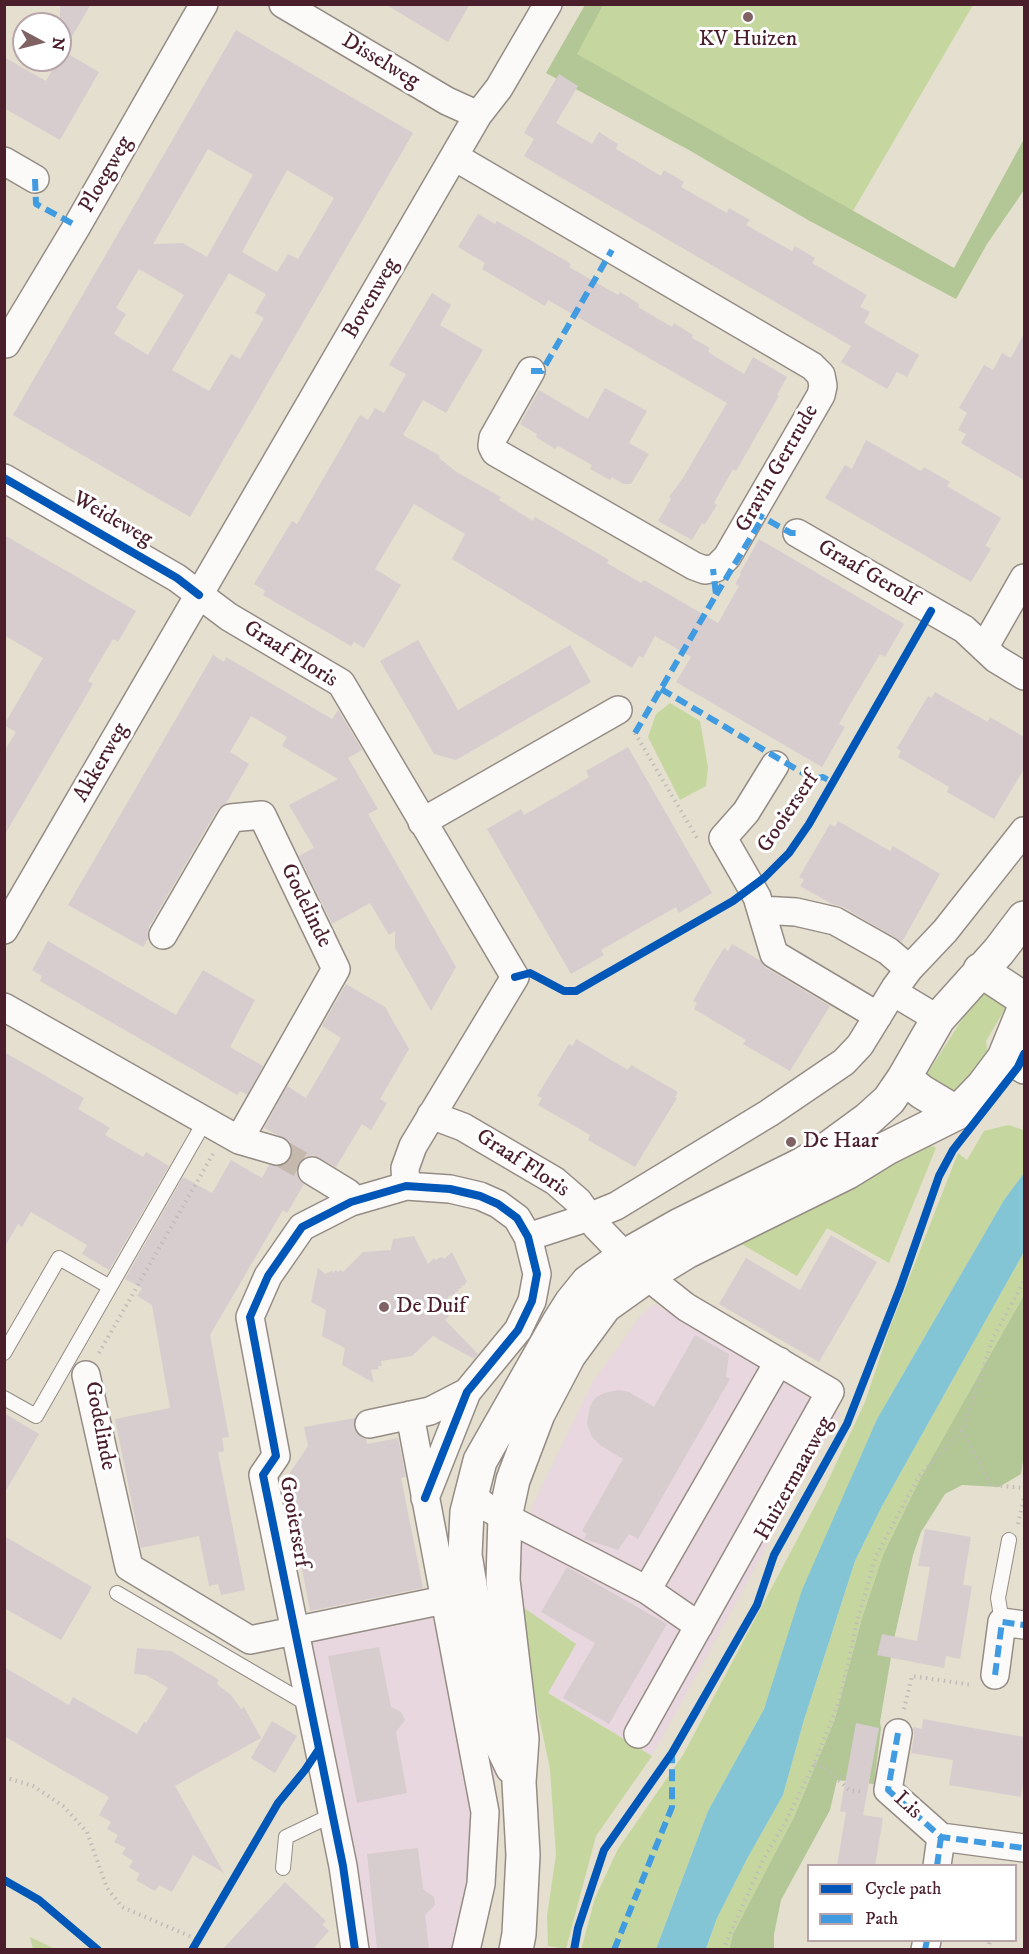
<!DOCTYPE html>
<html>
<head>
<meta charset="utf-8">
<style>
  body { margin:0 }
  #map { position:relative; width:1029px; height:1954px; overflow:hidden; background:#e4dfce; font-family:"IM FELL DW Pica",serif }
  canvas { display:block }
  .frame { position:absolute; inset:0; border:6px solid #4a1f2b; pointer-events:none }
  .legend { position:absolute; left:807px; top:1864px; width:210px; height:78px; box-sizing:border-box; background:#fff; border:2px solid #b7a5aa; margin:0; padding:8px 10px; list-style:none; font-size:18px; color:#4a1f2b }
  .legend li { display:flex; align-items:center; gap:12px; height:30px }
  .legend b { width:30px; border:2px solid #b7a5aa }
  .north { position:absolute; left:12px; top:12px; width:60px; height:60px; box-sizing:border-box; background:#fff; border:2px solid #b7a5aa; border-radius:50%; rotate:97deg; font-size:16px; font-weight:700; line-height:24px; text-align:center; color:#4a1f2b }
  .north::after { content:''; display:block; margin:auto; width:21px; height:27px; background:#806264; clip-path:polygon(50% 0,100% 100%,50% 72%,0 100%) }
</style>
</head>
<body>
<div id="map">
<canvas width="1029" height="1954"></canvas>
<div class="frame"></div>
<ul class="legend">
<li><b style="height:8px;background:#0057b8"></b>Cycle path</li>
<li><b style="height:8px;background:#409be1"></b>Path</li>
</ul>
<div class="north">N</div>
</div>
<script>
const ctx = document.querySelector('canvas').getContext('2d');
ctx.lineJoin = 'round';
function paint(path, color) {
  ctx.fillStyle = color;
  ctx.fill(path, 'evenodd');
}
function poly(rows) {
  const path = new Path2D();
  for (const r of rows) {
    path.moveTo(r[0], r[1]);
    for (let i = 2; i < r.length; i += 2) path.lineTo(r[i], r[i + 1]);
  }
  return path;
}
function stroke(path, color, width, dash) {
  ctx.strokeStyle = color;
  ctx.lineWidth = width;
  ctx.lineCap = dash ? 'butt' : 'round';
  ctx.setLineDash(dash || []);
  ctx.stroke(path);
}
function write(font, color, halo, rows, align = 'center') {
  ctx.font = font + ' "IM FELL DW Pica",serif';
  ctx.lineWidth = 6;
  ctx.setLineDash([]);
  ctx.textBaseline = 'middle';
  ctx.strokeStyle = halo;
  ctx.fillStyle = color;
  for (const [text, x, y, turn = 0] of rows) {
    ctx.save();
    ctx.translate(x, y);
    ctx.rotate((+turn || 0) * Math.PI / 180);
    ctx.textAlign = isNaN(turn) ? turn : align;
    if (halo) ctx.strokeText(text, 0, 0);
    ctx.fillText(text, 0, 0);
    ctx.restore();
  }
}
paint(poly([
  [655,1304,840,1413,652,1756,547,1693,478,1806,474,1855,458,1949,361,1949,303,1637,444,1609,507,1569,538,1494,592,1383,642,1314]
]), '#e8d7de');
paint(poly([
  [603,5,973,5,853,211,576,54],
  [670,703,700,721,708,767,706,786,680,800,648,737,656,714],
  [976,989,1009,1002,986,1041,988,1055,960,1100,931,1080,927,1074,963,1018,958,1005],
  [1008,1125,1024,1130,1024,1173,1004,1200,877,1419,857,1465,778,1667,764,1709,708,1811,656,1949,581,1950,595,1898,618,1849,683,1755,825,1487,865,1402,890,1327,958,1153,967,1160,984,1131],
  [925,1141,936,1148,889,1263,827,1228,797,1276,738,1242],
  [1024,1252,1024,1295,920,1479,883,1555,862,1618,835,1719,794,1817,733,1934,729,1949,706,1950,717,1918,747,1859,783,1795,804,1720,855,1561,882,1506],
  [517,1603,576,1644,548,1693,652,1756,596,1836,566,1949,548,1946,547,1916,556,1855,550,1769,517,1613],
  [30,1937,55,1949,33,1949]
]), '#c5d79f');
paint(poly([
  [585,5,603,5,577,54,954,268,1024,139,1024,190,987,244,956,299,808,220,689,150,546,73],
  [1024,1295,1023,1394,1024,1454,1021,1474,999,1487,962,1485,945,1494,921,1532,913,1555,894,1639,880,1722,881,1728,874,1784,837,1780,830,1810,781,1900,774,1934,774,1949,729,1950,733,1934,794,1817,835,1719,862,1618,883,1555,920,1479]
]), '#b2c696');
paint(poly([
  [1024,1173,1024,1252,882,1506,855,1561,804,1720,783,1795,747,1859,717,1918,706,1949,656,1949,708,1811,764,1709,802,1590,877,1419,1004,1200]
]), '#83c5d5');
paint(poly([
  [60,4,91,4,60,57],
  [385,4,470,4,448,42],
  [236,30,413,133,190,517,13,415],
  [208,149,253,175,207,257,183,243,153,244],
  [287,170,334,198,298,259,288,254,277,272,242,252],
  [139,269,184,295,148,355,114,334,126,314,116,308],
  [229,273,266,294,255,313,264,318,240,359,231,354,209,391,172,370],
  [63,51,99,72,60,140,4,108,4,57,46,81],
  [559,74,578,86,556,123,592,144,599,132,618,144,616,149,661,176,664,170,684,182,681,187,727,213,729,208,750,220,746,225,792,251,795,246,815,258,812,263,867,295,860,307,870,312,864,323,919,355,907,377,897,372,887,389,841,362,851,346,524,156,534,139,524,133],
  [478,214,495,224,497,221,561,258,571,264,569,267,618,295,620,292,630,298,639,304,638,307,672,327,674,323,693,335,692,338,710,348,708,352,744,374,753,357,787,377,777,395,779,396,736,471,733,469,714,503,717,505,705,524,702,523,692,540,658,521,671,499,669,497,683,478,727,403,548,300,545,306,482,269,485,263,458,247],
  [432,293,451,305,440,325,483,350,446,413,423,400,403,435,440,456,439,458,458,473,501,497,499,500,533,521,535,517,609,560,607,563,641,583,644,580,718,623,739,586,735,584,741,574,740,573,759,539,904,624,885,657,880,654,849,706,839,724,845,727,822,767,676,682,691,657,655,636,643,658,639,656,632,668,452,559,465,534,414,504,375,569,401,585,364,648,354,642,351,646,263,595,265,591,254,584,292,521,297,524,360,415,368,420,375,408,384,413,406,374,389,365],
  [1024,334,1024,480,961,443,966,434,958,430,967,413,959,408,984,365,993,370,1002,353,1011,358],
  [605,388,647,411,629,443,649,454,631,484,623,484,612,477,610,480,590,469,592,465,558,446,555,449,536,437,537,434,520,424,539,390,588,419],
  [866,440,921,471,924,467,950,482,947,486,1001,518,985,546,991,549,971,582,825,498,845,465,852,469],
  [4,535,136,611,118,642,113,639,88,681,93,684,4,836,4,751,16,732,4,725,43,658,4,635],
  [418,640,458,710,570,645,591,682,456,760,434,754,380,661],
  [213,655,224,662,226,657,332,719,338,710,339,711,362,750,348,758,378,809,368,814,456,967,431,1011,395,948,395,931,389,935,370,903,332,924,299,856,314,848,289,805,338,779,282,746,287,737,251,716,230,752,249,764,226,803,217,810,149,927,148,939,143,947,68,905],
  [935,692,988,722,990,717,1024,737,1024,769,994,819,947,792,949,787,898,757,901,751,897,748,928,696,932,698],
  [628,747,712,893,679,913,676,907,601,950,604,955,571,974,487,829,521,809,524,815,566,791,589,777,586,771],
  [838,821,890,851,893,846,940,874,902,942,843,907,832,904,800,886,804,880,799,877,830,824,835,827],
  [48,941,176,1015,203,970,255,1000,230,1047,263,1066,247,1095,240,1091,237,1095,40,981,42,976,32,970],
  [732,944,761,961,766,968,830,1006,790,1071,743,1044,746,1040,694,1009,697,1003,693,1001,711,969,724,948,728,951],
  [346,984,385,1007,409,1049,380,1099,387,1103,371,1130,362,1124,336,1167,313,1155,305,1157,299,1162,296,1171,299,1179,304,1184,287,1213,283,1210,210,1335,229,1437,222,1438,224,1451,218,1452,245,1590,221,1595,218,1584,209,1586,199,1536,141,1548,115,1419,170,1408,152,1305,137,1296,142,1288,125,1279,183,1177,212,1193,231,1160,262,1178,269,1165,280,1166,288,1162,292,1155,292,1147,289,1141,264,1128,287,1086,306,1098,341,1038,322,1026],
  [576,1039,628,1070,631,1065,678,1092,675,1097,677,1098,635,1167,588,1140,590,1135,538,1105,542,1098,537,1096,569,1044,573,1046],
  [4,1052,84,1098,78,1109,110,1128,105,1135,143,1157,146,1152,169,1166,109,1270,82,1254,87,1245,31,1212,22,1227,18,1224,4,1248],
  [831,1235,877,1262,819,1362,719,1304,746,1258,800,1290],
  [414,1236,428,1264,434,1258,435,1260,442,1257,444,1259,452,1252,467,1282,465,1283,465,1285,461,1286,462,1288,458,1289,459,1291,455,1292,455,1295,448,1296,452,1313,445,1320,478,1354,474,1359,433,1336,412,1356,381,1361,382,1366,378,1366,379,1369,371,1370,374,1383,342,1365,345,1348,322,1336,326,1310,311,1302,318,1268,325,1274,332,1271,333,1273,336,1270,338,1272,341,1270,343,1272,363,1252,391,1250,393,1239],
  [695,1335,729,1354,726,1377,730,1379,638,1539,629,1534,618,1550,584,1539,587,1534,582,1531,623,1459,600,1445,592,1437,587,1424,590,1406,595,1398,604,1393,619,1390,629,1392,654,1407],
  [4,1413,39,1434,4,1494],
  [355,1418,354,1428,358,1435,366,1439,367,1444,398,1438,406,1477,401,1478,423,1588,310,1611,285,1480,308,1446,304,1427],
  [925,1529,971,1537,963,1585,972,1586,960,1659,946,1656,944,1668,877,1655,882,1634,917,1641,930,1567,918,1566],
  [4,1536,92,1587,61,1640,4,1608],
  [567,1567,667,1624,609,1724,563,1698,595,1643,541,1612],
  [379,1647,391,1707,401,1712,405,1720,396,1732,407,1793,357,1803,328,1656],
  [137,1648,171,1651,219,1680,217,1684,231,1695,241,1709,244,1707,261,1738,175,1786,224,1873,193,1855,172,1892,159,1885,155,1891,136,1880,140,1874,129,1867,133,1861,122,1854,126,1848,114,1842,118,1835,107,1829,111,1822,99,1815,109,1797,4,1736,4,1667,69,1705,73,1697,137,1734,144,1722,146,1723,168,1688,146,1675,134,1674],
  [923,1719,1024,1737,1024,1778,1021,1797,949,1785,953,1760,911,1753,914,1736,913,1727,922,1729],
  [272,1721,297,1736,275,1773,251,1758],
  [856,1723,879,1728,863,1815,883,1818,875,1866,837,1866,846,1812,840,1811],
  [418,1848,423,1889,434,1897,435,1905,425,1915,429,1950,377,1950,367,1854],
  [285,1882,326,1921,322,1924,329,1931,312,1950,222,1950]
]), '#d7cdcf');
stroke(poly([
  [277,1151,312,1171]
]), '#c5b9ad', 27, [27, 14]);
const service = poly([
  [4,1353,59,1258,110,1287],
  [4,1398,36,1416,205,1121],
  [117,1593,309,1705],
  [1002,1622,998,1598,1009,1540],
  [283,1868,286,1837,332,1815]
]);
const minor = poly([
  [283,4,447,101,478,115],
  [455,157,812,366,821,375,823,386,821,395,727,557,716,568,705,570,694,566,495,452,492,446,493,438,531,371],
  [4,161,35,179],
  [6,344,77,226,204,4],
  [4,478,177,578,229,617,341,683,515,977,413,1146,405,1168,406,1186],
  [797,533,964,629,996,659,1024,676],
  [984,648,1024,578],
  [775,765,746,812,723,838,757,897,774,954,878,1016],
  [422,822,618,710],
  [761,910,796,912,835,921,888,951,909,969],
  [4,930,478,115,499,88,548,4],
  [163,935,231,818,262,815,336,969,239,1140],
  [893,992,938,1019],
  [4,1007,239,1140,277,1151],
  [1004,1058,1024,1070],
  [431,1115,463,1127,555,1181,578,1201,596,1226,625,1256],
  [312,1171,348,1193,351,1202],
  [528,1237,589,1217,616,1206,769,1113,844,1062,860,1045,895,988,909,969,945,931,1024,831],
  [86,1375,129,1567,250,1640,444,1600],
  [410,1415,485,1812,481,1884,466,1950],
  [369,1424,430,1411,467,1392],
  [470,1494,486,1507,647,1590,699,1626],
  [647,1590,779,1361],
  [995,1675,1002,1622,1024,1625],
  [898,1733,888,1790,941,1837,1024,1848],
  [638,1734,830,1392,686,1307,647,1276],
  [937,1866,941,1837],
  [355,1950,343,1866,263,1475,276,1456,250,1317,268,1276,302,1227,351,1202,406,1186,450,1189,480,1196,498,1204,517,1218,528,1237,537,1274,532,1301,518,1330,467,1392,425,1498],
  [925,1950,927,1940]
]);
const secondary = poly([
  [980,970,1024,999],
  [904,1078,922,1092,957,1113],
  [512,1767,501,1744,478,1634,465,1555,467,1512,480,1461,559,1322,571,1303,588,1282,625,1256,678,1226,803,1164,823,1152,868,1119,889,1100,904,1078,938,1019,999,951,1024,918],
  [516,1950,519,1934,523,1855,519,1782,522,1739,503,1580,505,1517,513,1480,538,1414,569,1355,605,1306,647,1276,688,1251,848,1172,887,1148,957,1113,983,1086,1004,1058,1024,1009]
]);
stroke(service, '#968c86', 16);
stroke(minor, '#968c86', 30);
stroke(secondary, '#968c86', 36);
stroke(poly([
  [635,733,697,838],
  [99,1353,213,1154],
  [962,1430,991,1485,1024,1488],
  [1018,1524,1024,1498],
  [904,1709,912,1676,972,1685],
  [814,1764,828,1770,849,1790,864,1792],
  [4,1777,33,1786,63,1806,87,1832,107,1888,122,1907,199,1940],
  [723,1950,763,1860,786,1821,814,1764,840,1700,857,1622,876,1556,919,1476,962,1430,993,1338,1024,1281],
  [988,1950,990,1940]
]), '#c1bcba', 4, [1.5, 4.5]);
stroke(service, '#fbfaf8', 14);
stroke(minor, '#fbfaf8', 27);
stroke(secondary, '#fbfaf8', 33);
stroke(poly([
  [35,179,36,204,77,226],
  [531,371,542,371,612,250],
  [753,512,791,533,797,533],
  [716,595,763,517],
  [661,689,813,779,823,777,832,782],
  [635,733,716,595,713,569],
  [995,1675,1002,1622,1024,1625],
  [898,1733,888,1790,941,1837,1024,1848],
  [937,1866,941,1837],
  [614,1950,672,1807,672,1756],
  [925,1950,927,1940]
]), '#409be1', 6, [12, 6]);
stroke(poly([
  [4,478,177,578,199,595],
  [515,977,530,973,564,991,576,991,733,901,764,878,789,853,809,824,931,611],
  [4,1880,39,1900,98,1950],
  [192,1950,278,1803,305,1770,319,1749],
  [355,1950,343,1866,263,1475,276,1456,250,1317,268,1276,302,1227,351,1202,406,1186,450,1189,480,1196,498,1204,517,1218,528,1237,537,1274,532,1301,518,1330,467,1392,425,1498],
  [574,1950,578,1928,604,1850,672,1753,757,1605,774,1555,847,1424,900,1288,939,1176,953,1150,1018,1067,1024,1054]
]), '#0057b8', 8);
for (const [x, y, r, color] of [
  [748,17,6,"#806264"],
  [791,1142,6,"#806264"],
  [384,1307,6,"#806264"]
]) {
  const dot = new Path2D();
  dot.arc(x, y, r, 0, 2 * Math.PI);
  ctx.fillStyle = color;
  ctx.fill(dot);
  stroke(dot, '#fff', 2);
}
write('22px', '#4a1f2b', '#fff', [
  ["KV Huizen",748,40,"center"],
  ["De Haar",803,1142],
  ["De Duif",396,1307]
], 'left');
write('22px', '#4a1f2b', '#fff', [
  ["Disselweg",380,62,31],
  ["Ploegweg",107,175,-60],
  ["Bovenweg",372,299,-60],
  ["Gravin Gertrude",778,469,-60],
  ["Weideweg",112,520,30],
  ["Graaf Gerolf",867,574,30],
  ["Graaf Floris",290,655,32],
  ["Akkerweg",102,763,-60],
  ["Gooierserf",789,813,-56],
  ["Godelinde",305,906,64],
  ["Graaf Floris",522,1164,33],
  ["Godelinde",99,1426,79],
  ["Huizermaatweg",795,1479,-61],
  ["Gooierserf",293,1522,80],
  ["Lis",907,1806,42]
]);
</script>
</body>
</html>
